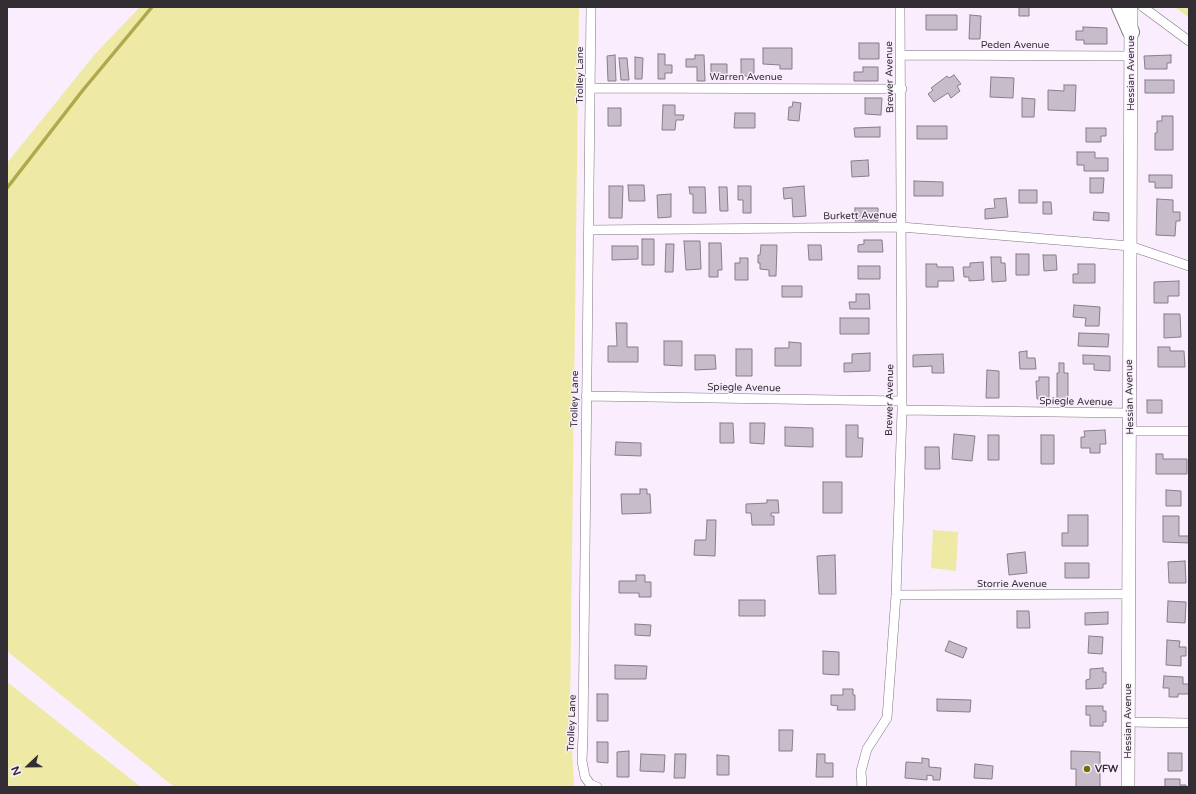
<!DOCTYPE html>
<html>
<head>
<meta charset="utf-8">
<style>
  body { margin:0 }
  #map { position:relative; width:1196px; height:794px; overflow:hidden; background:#faeefe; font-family:"Varela Round",sans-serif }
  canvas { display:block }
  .frame { position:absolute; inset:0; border:8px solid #332e34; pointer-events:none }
  .north { position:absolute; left:8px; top:746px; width:40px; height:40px; -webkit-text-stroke:3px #faeefe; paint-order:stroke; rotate:248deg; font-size:11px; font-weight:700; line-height:16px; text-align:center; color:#332e34 }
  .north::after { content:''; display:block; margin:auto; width:14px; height:18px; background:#332e34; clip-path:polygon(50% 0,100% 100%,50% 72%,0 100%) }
</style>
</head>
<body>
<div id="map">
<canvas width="1196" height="794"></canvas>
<div class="frame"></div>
<div class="north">N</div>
</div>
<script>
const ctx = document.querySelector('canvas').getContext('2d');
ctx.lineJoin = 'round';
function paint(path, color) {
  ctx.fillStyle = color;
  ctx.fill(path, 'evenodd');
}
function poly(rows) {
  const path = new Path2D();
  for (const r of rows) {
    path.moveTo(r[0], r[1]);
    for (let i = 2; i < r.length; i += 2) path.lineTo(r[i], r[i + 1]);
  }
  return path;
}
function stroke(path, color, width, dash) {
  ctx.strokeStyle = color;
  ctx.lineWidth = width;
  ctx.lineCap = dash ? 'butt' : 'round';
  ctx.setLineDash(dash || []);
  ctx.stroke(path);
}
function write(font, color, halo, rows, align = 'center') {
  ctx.font = font + ' "Varela Round",sans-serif';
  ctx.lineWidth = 3;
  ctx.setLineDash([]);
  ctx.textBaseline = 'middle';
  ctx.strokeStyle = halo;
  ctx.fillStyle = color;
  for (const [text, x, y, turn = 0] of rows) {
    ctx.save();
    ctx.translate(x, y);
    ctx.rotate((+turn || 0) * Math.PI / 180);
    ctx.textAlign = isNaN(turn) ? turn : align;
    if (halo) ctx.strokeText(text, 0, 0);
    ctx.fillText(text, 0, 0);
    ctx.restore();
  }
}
paint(poly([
  [140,7,579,7,570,710,574,787,174,787,7,651,7,163,95,54],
  [1175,7,1189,7,1189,18],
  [933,530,958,532,956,571,931,568],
  [7,682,141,787,7,787]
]), '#eee9a4');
stroke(poly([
  [7,188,83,90,152,7]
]), '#afa84d', 3.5);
const building = poly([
  [1016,7,1029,7,1029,16,1019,16,1019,7,1016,7],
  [926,15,957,15,957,30,926,30,926,15],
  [970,15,981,16,980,39,969,39,970,15],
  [1083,27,1107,28,1107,44,1084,44,1084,40,1076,40,1076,31,1083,31,1083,27],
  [859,43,879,43,879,59,859,59,859,43],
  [763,48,792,48,792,69,780,69,780,65,763,64,763,48],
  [658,54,665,54,665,65,672,65,672,73,665,73,665,79,658,79,658,54],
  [615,55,616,81,608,81,607,56,615,55],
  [695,55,704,55,705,81,697,81,697,67,686,67,686,59,695,59,695,55],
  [1171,55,1171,63,1167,63,1167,69,1145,69,1144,56,1171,55],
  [635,57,643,58,642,79,635,79,635,57],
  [619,58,627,58,629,80,621,80,619,58],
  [741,59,754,59,754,76,741,76,741,59],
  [711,64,727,64,727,77,711,77,711,64],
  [863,67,878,67,878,81,854,81,854,72,863,72,863,67],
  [954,75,961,84,957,86,960,91,951,98,948,93,934,102,928,94,933,90,931,88,947,76,949,78,954,75],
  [991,77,1014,78,1013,98,990,97,991,77],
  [1145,80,1174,80,1174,93,1145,93,1145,80],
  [1064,85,1076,85,1075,111,1048,110,1048,90,1064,91,1064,85],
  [865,98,882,98,881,115,865,114,865,98],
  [1022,98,1035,99,1034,117,1022,117,1022,98],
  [793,102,801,103,799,121,788,120,789,107,792,107,793,102],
  [663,105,675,105,675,115,684,115,683,120,676,120,675,130,662,130,663,105],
  [608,108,621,108,621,126,608,126,608,108],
  [735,113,755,113,755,128,734,128,735,113],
  [1162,116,1173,116,1173,150,1155,150,1155,133,1157,133,1157,121,1162,121,1162,116],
  [917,126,947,126,947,139,917,139,917,126],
  [880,127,880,137,855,137,854,128,880,127],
  [1086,128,1106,128,1106,136,1101,136,1101,142,1086,142,1086,128],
  [1077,152,1095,152,1095,158,1108,158,1108,171,1084,171,1084,165,1077,165,1077,152],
  [868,160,869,176,852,177,851,161,868,160],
  [1149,175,1172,175,1172,188,1155,188,1155,182,1149,182,1149,175],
  [1090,178,1104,178,1103,193,1090,193,1090,178],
  [914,181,943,182,943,196,914,196,914,181],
  [628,185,644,185,645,201,629,201,628,185],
  [609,186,623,186,622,218,609,218,609,186],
  [738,186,751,186,751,213,743,213,743,200,738,200,738,186],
  [804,186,806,216,793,217,792,198,784,199,783,188,804,186],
  [689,187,705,187,706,213,693,213,693,194,690,194,689,187],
  [719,187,727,187,728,211,720,211,719,187],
  [1019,190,1037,190,1037,203,1019,203,1019,190],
  [671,194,671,217,658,218,657,195,671,194],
  [1006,198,1008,217,985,219,985,209,995,208,994,199,1006,198],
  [1157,199,1173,200,1173,212,1180,212,1180,221,1176,221,1175,236,1156,235,1157,199],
  [1043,202,1051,202,1052,214,1043,214,1043,202],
  [855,208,878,208,878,221,855,221,855,208],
  [1094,212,1109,213,1109,221,1093,220,1094,212],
  [642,239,654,239,654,265,642,265,642,239],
  [864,240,882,240,883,252,858,252,858,245,864,244,864,240],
  [684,241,700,241,701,269,686,270,684,241],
  [709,243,721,243,722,270,718,270,718,277,709,277,709,243],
  [666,244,674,244,673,272,665,272,666,244],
  [761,245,777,245,776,276,769,276,769,270,760,269,760,263,758,263,758,255,760,255,761,245],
  [808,245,821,245,822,260,809,260,808,245],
  [612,246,638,246,638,259,612,260,612,246],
  [1016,254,1029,254,1029,275,1016,275,1016,254],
  [1043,255,1056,255,1057,270,1044,271,1043,255],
  [991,257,1001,257,1001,263,1005,263,1006,281,992,282,991,257],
  [740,258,748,258,748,280,735,280,735,263,740,263,740,258],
  [983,262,984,280,969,281,969,277,964,277,963,267,970,267,970,263,983,262],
  [926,264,937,264,937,267,953,267,954,281,938,281,938,287,926,287,926,264],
  [1078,264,1095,264,1095,283,1073,283,1073,274,1078,274,1078,264],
  [858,266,880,266,880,279,858,279,858,266],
  [1179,281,1179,296,1168,296,1168,303,1154,303,1154,282,1179,281],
  [782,286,802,286,802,297,782,297,782,286],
  [856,294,869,294,870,309,850,309,849,302,856,302,856,294],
  [1074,305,1100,307,1099,326,1085,326,1086,318,1073,317,1074,305],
  [1164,314,1180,314,1181,337,1164,338,1164,314],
  [840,318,869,318,869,334,840,334,840,318],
  [616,323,627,323,627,347,638,347,638,362,608,362,608,346,617,346,616,323],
  [1079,333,1109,334,1108,347,1078,346,1079,333],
  [664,341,682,341,682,366,664,365,664,341],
  [789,342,801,343,801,366,775,366,775,348,789,348,789,342],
  [1158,347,1170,347,1170,351,1184,351,1185,367,1158,367,1158,347],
  [736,349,752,349,752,376,736,376,736,349],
  [1027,351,1027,358,1035,358,1036,369,1020,369,1019,352,1027,351],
  [870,353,870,371,844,372,844,363,852,363,852,354,870,353],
  [943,354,944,373,932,373,932,366,913,367,913,355,943,354],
  [695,355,715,355,716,369,695,370,695,355],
  [1083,355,1110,356,1110,371,1094,370,1094,364,1083,364,1083,355],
  [1059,363,1064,363,1064,373,1068,373,1068,399,1064,399,1064,401,1057,401,1057,373,1059,373,1059,363],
  [987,370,999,371,999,398,986,398,987,370],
  [1039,377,1049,377,1049,398,1037,399,1036,381,1039,381,1039,377],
  [1147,400,1162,400,1162,413,1147,413,1147,400],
  [720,423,733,423,734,443,720,443,720,423],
  [750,423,765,423,764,444,750,443,750,423],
  [846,425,858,425,858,438,863,438,862,457,846,457,846,425],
  [785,427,813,428,813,447,785,446,785,427],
  [1105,430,1106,444,1100,444,1100,453,1090,453,1090,448,1081,448,1081,437,1085,437,1084,431,1105,430],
  [954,434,975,436,972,461,952,459,954,434],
  [988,435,999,435,999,460,988,460,988,435],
  [1041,435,1054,435,1054,464,1041,464,1041,435],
  [616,442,641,443,641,456,615,455,616,442],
  [925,447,939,447,940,469,925,469,925,447],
  [1156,454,1163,454,1163,459,1187,459,1187,474,1156,474,1156,454],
  [823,482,842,482,842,513,823,513,823,482],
  [640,489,647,489,647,494,650,494,651,513,622,514,621,494,640,494,640,489],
  [1166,490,1181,491,1181,506,1166,506,1166,490],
  [767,500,778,500,779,513,771,513,771,516,774,516,774,525,752,525,751,513,746,513,746,504,767,503,767,500],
  [1068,515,1088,515,1088,546,1062,546,1062,533,1068,533,1068,515],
  [1163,516,1179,516,1179,536,1189,536,1189,543,1163,542,1163,516],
  [707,520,716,520,715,556,694,555,695,540,706,540,707,520],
  [1025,552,1027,573,1009,575,1007,554,1025,552],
  [835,555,836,594,819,594,817,556,835,555],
  [1185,561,1186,583,1169,583,1168,562,1185,561],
  [1065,563,1089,563,1089,578,1065,578,1065,563],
  [636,575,645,575,645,582,651,582,651,597,639,597,639,593,619,593,619,581,636,581,636,575],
  [739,600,765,600,765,616,739,616,739,600],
  [1168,601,1186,602,1185,623,1167,622,1168,601],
  [1017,611,1029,611,1030,628,1017,628,1017,611],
  [1108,612,1108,624,1085,625,1085,613,1108,612],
  [635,624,651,625,650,636,635,635,635,624],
  [1089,636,1103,637,1102,654,1088,653,1089,636],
  [1167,640,1180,641,1179,647,1186,647,1186,656,1181,656,1181,666,1166,665,1167,640],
  [949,641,967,648,963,658,945,651,949,641],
  [823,651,839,652,839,675,823,674,823,651],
  [615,665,647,666,646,679,615,679,615,665],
  [1103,668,1103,672,1106,672,1106,684,1103,684,1103,688,1086,689,1086,680,1090,679,1090,669,1103,668],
  [1164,676,1183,677,1183,684,1189,684,1189,694,1178,694,1178,697,1169,697,1169,688,1163,688,1164,676],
  [843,689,853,689,853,695,855,695,855,710,837,710,838,706,831,705,831,695,843,695,843,689],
  [597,694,608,694,608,721,597,721,597,694],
  [937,699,971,700,970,712,937,711,937,699],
  [1086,706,1103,706,1103,711,1106,711,1106,722,1103,722,1103,726,1090,726,1090,715,1086,715,1086,706],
  [779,730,793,730,792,751,779,751,779,730],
  [597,742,608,742,608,763,597,762,597,742],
  [629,751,629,777,617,777,617,752,629,751],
  [1071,751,1100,752,1100,787,1076,787,1076,769,1071,769,1071,751],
  [1168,753,1182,753,1182,771,1168,771,1168,753],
  [641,754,665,755,664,772,640,771,641,754],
  [675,754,686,754,685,778,674,778,675,754],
  [817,754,825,754,825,763,833,763,833,777,816,777,817,754],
  [717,755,729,756,729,775,717,775,717,755],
  [922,758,929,759,929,767,941,768,940,780,933,780,933,776,927,775,927,780,905,778,906,762,922,763,922,758],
  [975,764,993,766,992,779,974,778,975,764],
  [1165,779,1180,779,1180,785,1186,785,1186,787,1165,787,1165,779]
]);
paint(building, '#c7bcca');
stroke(building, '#887d8b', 1);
const minor = poly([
  [591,7,583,735,582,761,585,777,590,784,597,787],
  [1143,7,1189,41],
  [900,55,1131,56],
  [591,88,902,89],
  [589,230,901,227,1130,246,1189,266],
  [586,396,902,401],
  [902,410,1129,413],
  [1131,431,1189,431],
  [896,595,1128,594],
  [1128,722,1189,723],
  [862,787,861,771,867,749,887,718,896,595,902,410,900,7]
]);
const secondary = poly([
  [1128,787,1131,7]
]);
const motorway = poly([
  [1120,7,1131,32]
]);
stroke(minor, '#7e7481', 10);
stroke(secondary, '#7e7481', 14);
stroke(motorway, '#7e7481', 18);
stroke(minor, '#fff', 9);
stroke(secondary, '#fff', 13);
stroke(motorway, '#fff', 16);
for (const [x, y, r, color] of [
  [1087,769,4,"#736c07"]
]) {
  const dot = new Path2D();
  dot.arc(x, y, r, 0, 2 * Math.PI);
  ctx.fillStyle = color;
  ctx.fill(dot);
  stroke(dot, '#faeefe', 1.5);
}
write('10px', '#332e34', '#faeefe', [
  ["Peden Avenue",1015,45],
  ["Hessian Avenue",1131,73,-90],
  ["Trolley Lane",580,75,-90],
  ["Warren Avenue",746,77],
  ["Brewer Avenue",890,77,-91],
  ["Burkett Avenue",860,216,-1],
  ["Spiegle Avenue",744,388,1],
  ["Hessian Avenue",1130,397,-91],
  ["Trolley Lane",575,399,-89],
  ["Brewer Avenue",890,400,-89],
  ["Spiegle Avenue",1076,402,1],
  ["Storrie Avenue",1012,584],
  ["Hessian Avenue",1128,721,-90],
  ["Trolley Lane",572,723,-88]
]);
write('bold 10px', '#332e34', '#faeefe', [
  ["VFW",1095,769]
], 'left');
</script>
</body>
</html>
